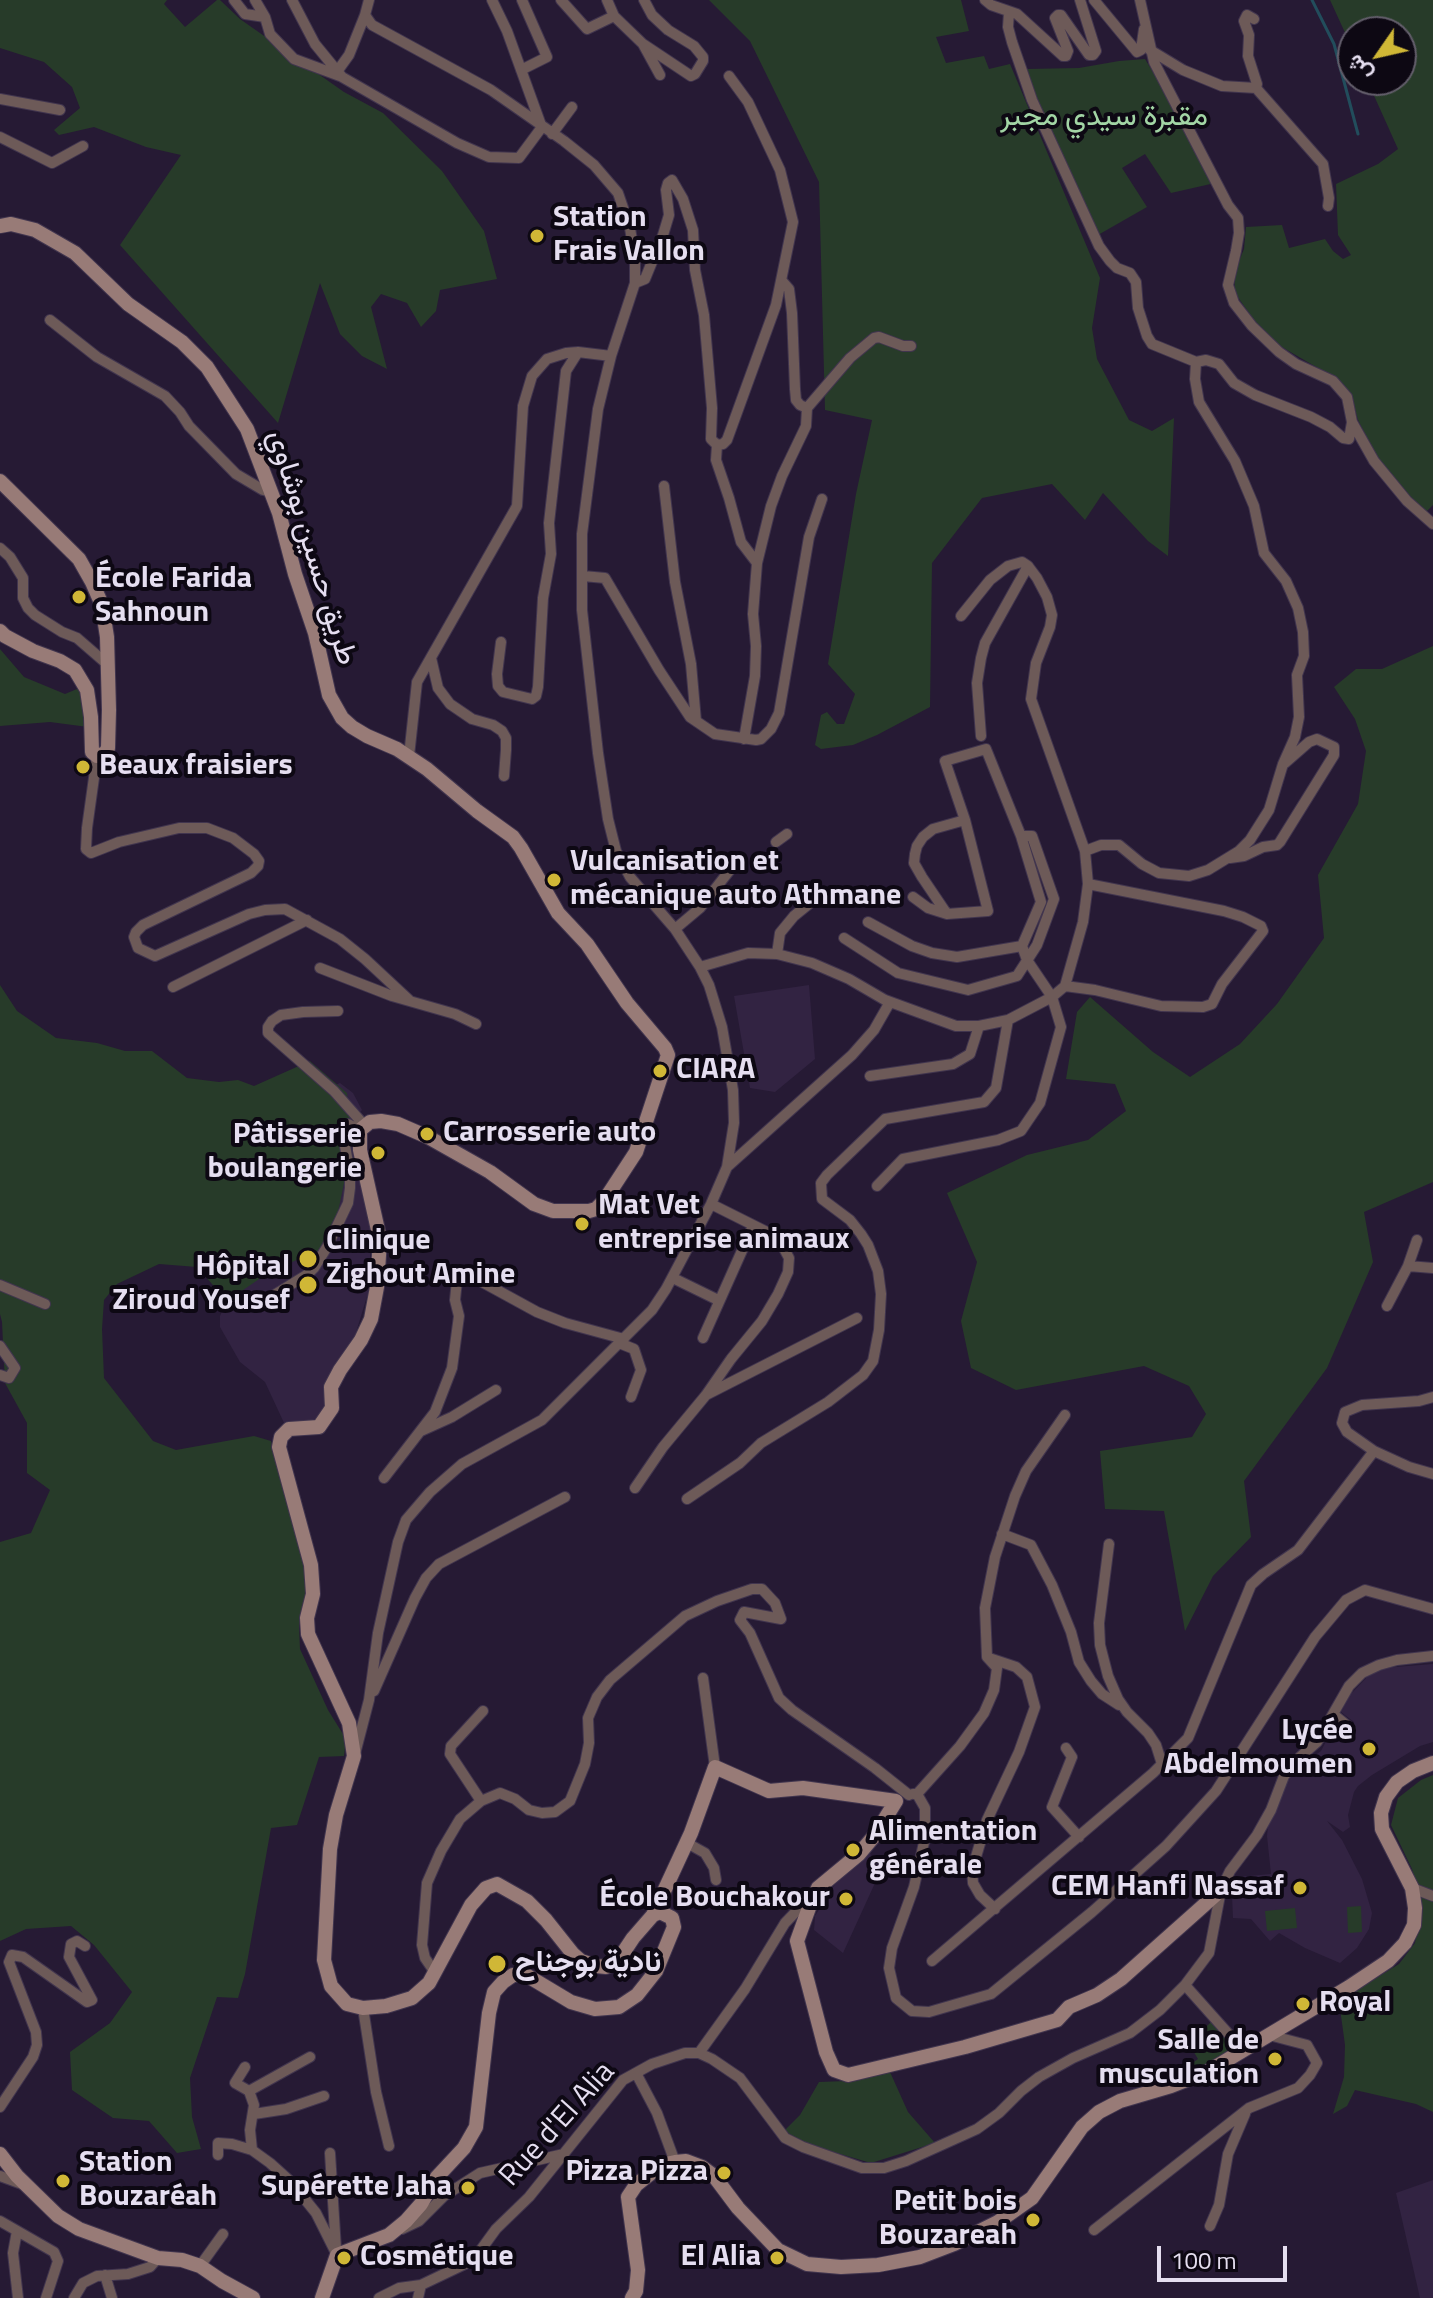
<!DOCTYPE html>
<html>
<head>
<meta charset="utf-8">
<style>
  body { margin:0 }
  #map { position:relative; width:1433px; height:2298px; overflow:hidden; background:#261a34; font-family:"Titillium Web",Vazirmatn,sans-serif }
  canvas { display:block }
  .north { position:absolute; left:1337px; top:16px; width:80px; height:80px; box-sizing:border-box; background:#0d0813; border:2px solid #635e6b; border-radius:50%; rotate:236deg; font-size:22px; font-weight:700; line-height:32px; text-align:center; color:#e5def0 }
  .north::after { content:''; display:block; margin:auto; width:28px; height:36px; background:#d0b736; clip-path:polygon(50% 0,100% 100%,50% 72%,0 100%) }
  .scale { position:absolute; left:1157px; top:2246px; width:130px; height:36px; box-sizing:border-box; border:4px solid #e5def0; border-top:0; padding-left:10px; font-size:24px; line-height:28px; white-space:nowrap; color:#e5def0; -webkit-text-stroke:6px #0d0813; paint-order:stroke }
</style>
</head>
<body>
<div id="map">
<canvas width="1433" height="2298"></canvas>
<div class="north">ش</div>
<div class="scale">100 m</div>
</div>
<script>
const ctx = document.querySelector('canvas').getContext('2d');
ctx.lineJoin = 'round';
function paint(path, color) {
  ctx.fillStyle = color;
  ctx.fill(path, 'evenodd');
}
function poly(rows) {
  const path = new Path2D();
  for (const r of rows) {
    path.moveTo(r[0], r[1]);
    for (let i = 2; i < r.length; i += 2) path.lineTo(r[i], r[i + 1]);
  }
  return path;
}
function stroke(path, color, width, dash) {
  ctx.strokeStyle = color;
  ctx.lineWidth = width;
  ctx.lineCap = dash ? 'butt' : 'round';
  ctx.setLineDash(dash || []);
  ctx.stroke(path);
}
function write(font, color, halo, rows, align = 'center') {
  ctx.font = font + ' "Titillium Web",Vazirmatn,sans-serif';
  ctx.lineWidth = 8;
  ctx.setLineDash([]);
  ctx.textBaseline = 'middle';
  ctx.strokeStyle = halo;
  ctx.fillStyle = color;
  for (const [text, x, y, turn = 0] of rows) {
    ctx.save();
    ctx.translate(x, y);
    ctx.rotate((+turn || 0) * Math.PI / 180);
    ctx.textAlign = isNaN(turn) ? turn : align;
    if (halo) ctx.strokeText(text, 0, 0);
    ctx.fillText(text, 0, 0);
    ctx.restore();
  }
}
paint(poly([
  [809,985,815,1059,775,1092,750,1088,734,996],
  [340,1083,353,1093,362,1110,356,1116,372,1224,368,1293,354,1339,319,1419,285,1425,265,1382,240,1362,220,1327,220,1316,321,1091],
  [1433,1664,1433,1742,1420,1746,1372,1775,1358,1786,1354,1792,1348,1815,1350,1827,1343,1832,1327,1821,1342,1840,1362,1879,1372,1913,1369,1929,1357,1948,1340,1963,1305,1948,1279,1933,1270,1941,1251,1919,1233,1918,1232,1896,1238,1877,1271,1874,1267,1836,1270,1805,1289,1775,1305,1759,1310,1759,1321,1751,1334,1726,1346,1734,1354,1722,1341,1712,1350,1695,1367,1677,1383,1668],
  [870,1851,875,1883,843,1953,814,1930,815,1916,842,1873],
  [1433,2180,1433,2298,1420,2298,1396,2193]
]), '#322342');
paint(poly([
  [0,0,167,0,164,4,185,27,217,0,220,0,240,19,344,92,383,113,442,171,484,231,497,279,440,290,436,311,421,327,407,303,381,294,371,307,387,369,362,356,340,334,320,283,278,423,120,245,181,155,146,147,94,127,59,135,54,130,80,108,72,87,44,62,0,48],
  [709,0,961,0,969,31,936,37,946,63,984,56,989,69,1010,64,1100,278,1092,328,1097,359,1129,420,1152,431,1174,418,1168,556,1148,541,1103,493,1085,520,1052,484,982,498,932,563,930,707,877,735,853,745,821,749,815,745,821,715,827,712,837,724,844,724,855,694,828,664,856,494,872,420,825,410,819,182,750,41],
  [1330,0,1433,0,1433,505,1425,513,1406,494,1376,456,1358,420,1351,395,1337,379,1280,346,1260,329,1235,293,1234,273,1244,249,1246,227,1282,225,1289,248,1325,239,1333,251,1343,259,1351,255,1338,235,1336,184,1378,164,1398,149,1367,80,1401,80,1401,32,1353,32,1353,50],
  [1145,59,1187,128,1215,183,1171,193,1145,154,1122,168,1147,207,1098,235,1029,84,1027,69,1079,68,1119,61],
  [1433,646,1433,1182,1364,1212,1373,1262,1327,1368,1244,1481,1251,1537,1213,1576,1185,1631,1164,1511,1105,1509,1100,1451,1192,1437,1206,1414,1189,1386,1144,1366,1016,1390,971,1368,961,1321,977,1262,947,1193,1027,1155,1088,1140,1126,1111,1115,1084,1066,1079,1077,1012,1090,997,1153,1052,1190,1077,1240,1044,1277,1004,1324,938,1318,875,1358,804,1366,751,1355,719,1334,687,1356,669,1382,669],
  [0,649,24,677,65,694,77,689,86,694,88,727,50,722,0,726],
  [0,985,17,1011,56,1038,97,1043,125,1051,152,1051,187,1078,219,1082,238,1080,254,1086,310,1061,347,1093,351,1132,347,1169,338,1212,312,1265,301,1258,268,1273,227,1301,197,1267,159,1264,117,1284,104,1300,102,1329,104,1378,153,1441,176,1450,254,1436,271,1441,281,1480,311,1570,299,1626,300,1649,328,1710,346,1739,344,1756,319,1757,297,1825,271,1828,245,1974,238,1998,217,1997,190,2078,192,2117,201,2149,177,2153,149,2121,113,2118,72,2090,70,2052,110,2023,132,1992,94,1945,71,1926,26,1929,0,1941,0,1542,31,1533,50,1490,27,1473,27,1423,5,1383,2,1322,0,1314],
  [1433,1775,1433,2112,1416,2104,1355,2090,1347,2106,1333,2114,1344,2077,1345,2045,1339,2001,1399,1964,1415,1943,1422,1906,1412,1869,1391,1825,1398,1798,1421,1780],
  [1361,1906,1362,1932,1348,1933,1347,1907],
  [1295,1908,1297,1928,1267,1931,1265,1911],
  [1212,2021,1228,2040,1231,2048,1205,2068,1182,2078,1179,2072,1198,2059,1189,2044],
  [890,2072,908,2112,935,2143,871,2163,806,2144,784,2131,800,2115,819,2082,847,2081]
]), '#273b29');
stroke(poly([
  [1312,0,1334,44,1358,134]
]), '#224d5c', 3);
const street = poly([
  [234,0,245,14,265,17],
  [255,0,265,17,270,34,294,59,340,76],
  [292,0,315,44,342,77,457,143,489,157,519,158,542,127],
  [492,0,507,31,541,125],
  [561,0,587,29,614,16,607,0],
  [985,0,991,5,1017,14,1063,56,1066,56,1068,51,1055,18,1058,15,1061,15,1089,55,1093,55,1096,51,1080,0],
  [1094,0,1137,52,1141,50,1144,29],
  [1140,0,1154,62,1228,205,1238,218,1239,233,1236,251,1228,285,1234,303,1252,326,1279,352,1296,364,1333,381,1347,397,1352,422,1374,461,1407,501,1433,524],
  [1009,12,1008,27,1012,42,1032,100,1099,246,1110,261,1117,268,1130,273,1136,282,1138,308,1147,336,1152,344,1196,362,1206,360,1219,364,1234,383,1255,395,1311,417,1330,427,1343,438,1349,439,1352,422],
  [614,16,643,44,660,75],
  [643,44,691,76,695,74,703,61,703,57,694,46,668,30,652,15,644,0],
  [1150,50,1183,70,1222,86,1256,88,1257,84,1248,56,1249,35,1244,21,1247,15,1254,19],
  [521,70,547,57,522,0],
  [336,73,349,55,365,15],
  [1256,88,1323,164,1329,198,1328,206],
  [0,99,60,110],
  [552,134,572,107],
  [0,137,52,163,83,146],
  [782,281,789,289,792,313,795,389,796,400,800,405,807,408,850,358,874,338,879,337,903,346,911,346],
  [635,283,645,279,663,235,669,215,666,190,668,183,672,180,683,199,693,230,695,270,704,315,712,408,711,439,717,445,723,444,727,440,776,305,793,222,780,170,748,102,729,76],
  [50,320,97,357,165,396,180,412,189,426,236,474,263,490,271,492],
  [717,445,716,460,729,498,741,542,757,563],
  [664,486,675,582,691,664,696,721],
  [0,548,10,557,23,578,23,598,28,608,35,615,62,632,77,638,107,664],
  [583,576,605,578,659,670,690,717,715,734,756,740,761,739,771,729,779,713,809,537,822,499],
  [961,616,990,580,1008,566,1022,562,1028,566,985,643,981,658,977,683,981,736],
  [501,642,497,674,498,686,503,692,532,699,536,696,538,687,543,598,551,554,549,523,566,371,578,352],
  [431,658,438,688,450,704,472,719,493,725,502,731,506,738,506,750,504,776],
  [744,739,755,676,756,646,753,614,757,563,771,506,782,476,806,426,807,408],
  [97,756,87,828,86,849,91,853,119,842,179,828,207,828,233,838,254,854,259,861,258,866,251,873,143,925,136,932,134,937,138,948,155,956,249,914,265,910,285,909,340,939,365,959,409,1000],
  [409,756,417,682,517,506,523,406,532,376,547,359,566,353,578,352,611,356],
  [776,842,787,834],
  [1085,851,1101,845,1119,845,1142,864,1159,873,1189,876,1208,870,1239,851,1250,840,1269,810,1283,764,1295,737,1299,717,1297,675,1304,656,1303,632,1298,608,1286,581,1264,553,1254,506,1235,461,1199,402,1195,379,1196,362],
  [1230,858,1244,856,1263,847,1277,845,1280,842,1334,755,1334,747,1317,739,1309,742,1285,763],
  [913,897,928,908,947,914,988,911,965,820,945,761,986,749,1021,836,1041,902,1022,946],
  [947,914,922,877,914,863,915,854,917,846,923,837,933,829,965,820],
  [675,929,700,908,730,870],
  [844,938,898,973,968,990,1017,976,1037,945,1054,899,1032,836,1021,836],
  [777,954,780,933,794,916,810,903],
  [700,967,748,953,777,954,812,963,849,979,885,1000,956,1026,979,1026,1008,1020,1052,997,1027,960,1022,946,957,957,932,953,912,946,868,922],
  [320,968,392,996,455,1014,476,1024],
  [1065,986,1095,990,1161,1006,1203,1007,1212,1004,1222,984,1263,931,1261,926,1243,917,1224,911,1088,884],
  [173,987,307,920],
  [338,1011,303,1012,281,1015,272,1021,268,1027,268,1033,334,1091,365,1126],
  [870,1076,953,1064,970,1054,979,1026],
  [727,1167,852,1055,874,1030,890,1002],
  [877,1186,903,1159,998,1140,1021,1131,1040,1103,1061,1027,1052,997,1065,986,1083,922,1088,884,1085,851,1031,699,1036,663,1050,627,1052,615,1047,597,1037,578,1028,566],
  [711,1204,765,1231,781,1243,789,1258,788,1272,778,1294,762,1321,731,1359,706,1395,857,1318],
  [1408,1266,1417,1240],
  [673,1278,718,1300],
  [0,1285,45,1304],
  [258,1305,308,1274,314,1268,327,1247,348,1203,350,1188,350,1174,342,1129,348,1124,360,1130],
  [1387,1306,1408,1266,1433,1268],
  [703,1338,753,1226],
  [619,1343,634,1349,641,1370,631,1397],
  [0,1346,15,1368,9,1378,0,1375],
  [1433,1397,1419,1401,1362,1405,1345,1412,1342,1423,1347,1432,1374,1451,1409,1467,1433,1474],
  [421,1431,452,1417,496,1390],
  [384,1478,435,1412,452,1368,459,1316,455,1300,457,1280,462,1271,537,1312,565,1323,624,1339],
  [635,1488,663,1447,706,1395],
  [687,1499,740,1463,761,1443,828,1402,863,1375,873,1361,879,1330,881,1294,878,1271,868,1245,861,1234,850,1220,822,1199,821,1183,827,1175,885,1119,984,1102,996,1088,1008,1020],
  [1002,1534,1031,1545,1052,1585,1071,1632,1079,1662,1091,1681,1102,1694,1119,1705],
  [1109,1544,1099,1623,1100,1645,1108,1676,1118,1699,1127,1712,1148,1733,1156,1745,1162,1764],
  [989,1658,1016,1667,1027,1677,1035,1707,1019,1752,987,1820,972,1870,973,1883,980,1895,995,1909],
  [703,1678,715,1767],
  [374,1691,415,1598,426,1578,439,1564,565,1497],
  [1334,1715,1350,1728],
  [1066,1748,1072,1757,1052,1807,1079,1837],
  [356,1750,369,1700,378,1633,398,1542,406,1520,430,1492,462,1464,542,1420,652,1310,666,1289,711,1204,727,1167,734,1123,733,1090,722,1027,709,985,700,967,675,929,630,877,616,851,608,819,598,753,582,610,582,534,598,409,611,356,635,283,635,259,630,228,618,193,594,165,564,141,491,90,372,25,365,15,369,0],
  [913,1794,917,1794,960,1746,984,1713,994,1690,997,1668,987,1657,985,1608,995,1557,1015,1496,1026,1471,1065,1415],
  [917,1794,925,1808,925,1838,914,1887,892,1948,889,1968,896,1998,912,2011,929,2012,991,1994,1092,1912,1166,1846,1216,1791,1315,1637,1346,1600,1365,1590,1433,1609],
  [481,1801,450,1754,451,1746,483,1711],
  [687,1843,705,1853,714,1868,716,1880],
  [1412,1888,1433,1896],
  [932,1961,1153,1773,1188,1738,1251,1585,1263,1574,1298,1550,1374,1451],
  [434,1971,425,1958,422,1945,427,1883,441,1851,460,1819,481,1801,500,1793,515,1799,529,1810,542,1813,555,1812,570,1801,585,1764,589,1743,588,1718,597,1697,610,1680,685,1616,717,1601,752,1589,762,1589,775,1603,781,1619,744,1612,740,1620,750,1633,779,1698,792,1710,875,1768,909,1795],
  [1185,1985,1242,2049],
  [363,2008,376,2092,389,2146],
  [699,2053,745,1989,785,1923,811,1896],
  [245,2067,235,2083,249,2091,254,2105,250,2130,252,2150],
  [636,2073,657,2113,675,2162],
  [249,2091,310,2057],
  [0,2107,33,2057,37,2045,36,2032,9,1962,12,1955,23,1957,87,2002,92,2000,69,1957,71,1944,77,1941,85,1946],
  [254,2114,286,2109,324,2096],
  [330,2153,336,2249],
  [218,2155,218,2143,232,2144,252,2150,270,2163,291,2182,316,2213,337,2255],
  [0,2176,22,2184],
  [0,2221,54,2252,58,2261,46,2298],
  [1210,2226,1219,2205,1228,2154,1245,2114],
  [402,2229,419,2221,444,2196,480,2173,564,2154],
  [1094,2230,1249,2108,1298,2088,1310,2075,1317,2063,1307,2045,1269,2035],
  [17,2231,13,2253,18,2298],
  [200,2266,223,2234],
  [105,2275,112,2298],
  [74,2298,83,2283,97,2276,128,2274,150,2267,158,2258],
  [379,2298,399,2288,421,2285,465,2264,480,2251,496,2229,529,2197,623,2080,652,2064,685,2053,699,2053,712,2059,740,2078,785,2138,803,2147,862,2168,884,2168,906,2161,977,2129,999,2113,1021,2091,1039,2077,1073,2058,1130,2033,1160,2010,1185,1985,1209,1953,1221,1890,1230,1871,1257,1835,1271,1810,1284,1776,1300,1757,1317,1742,1349,1686,1362,1673,1379,1665,1397,1660,1433,1656],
  [418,2298,421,2285]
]);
const secondary = poly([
  [0,226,11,224,35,230,75,253,128,304,182,342,207,367,247,429,279,513,295,574,315,633,329,695,342,718,352,727,367,736,397,749,427,769,477,811,513,837,521,848,558,913,587,944,627,1003,665,1048,668,1055,636,1152,604,1201,596,1209,589,1211,553,1211,534,1204,490,1172,428,1137,398,1124,381,1121,370,1122,360,1130,360,1150,380,1239,377,1287,371,1319,361,1340,340,1370,331,1387,332,1408,319,1427,289,1429,281,1437,279,1447,311,1565,313,1594,307,1618,308,1634,349,1723,354,1756,336,1815,330,1849,324,1960,331,1986,347,2004,363,2008,386,2006,412,1998,429,1983,471,1905,486,1888,497,1884,527,1901,546,1920,573,1954,581,1961,596,1966,606,1967,617,1962,633,1938,653,1915,660,1912,672,1918,674,1927,656,1971,637,1995,619,2007,595,2009,571,2002,526,1975,513,1975,503,1982,494,1992,489,2013,476,2127,464,2148,437,2177,421,2204,406,2221,389,2235,337,2255,322,2298],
  [0,481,79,559,92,582,102,605,107,637,109,710,108,748,105,753,97,756,92,752,91,717,87,690,75,670,60,661,33,651,5,636,0,631],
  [653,1915,691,1833,715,1767,769,1791,803,1788,896,1801,875,1835,859,1854,818,1888,810,1905,797,1941,826,2052,834,2070,848,2075,965,2047,1057,2020,1069,2007,1097,1995,1121,1979,1221,1890],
  [0,2154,17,2176,58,2216,79,2229,158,2258,182,2260,200,2266,222,2281,253,2298],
  [632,2298,636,2291,638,2270,628,2197,636,2185,661,2165,675,2162,686,2161,702,2167,714,2176,738,2208,778,2250,807,2264,841,2267,878,2265,920,2257,954,2244,998,2222,1032,2198,1082,2127,1099,2112,1120,2101,1171,2086,1207,2072,1349,1987,1388,1961,1405,1943,1414,1925,1415,1908,1412,1888,1382,1829,1381,1813,1386,1797,1397,1782,1413,1771,1433,1763]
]);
stroke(street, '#41354e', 12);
stroke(secondary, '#41354e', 16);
stroke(street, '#6d5a58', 10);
stroke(secondary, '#987b77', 14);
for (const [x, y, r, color] of [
  [537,236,8,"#d0b736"],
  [79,597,8,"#d0b736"],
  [83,767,8,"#d0b736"],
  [554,880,8,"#d0b736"],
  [660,1071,8,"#d0b736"],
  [427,1134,8,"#d0b736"],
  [378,1153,8,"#d0b736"],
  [582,1224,8,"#d0b736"],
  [308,1259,10,"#d0b736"],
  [308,1285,10,"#d0b736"],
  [1369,1749,8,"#d0b736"],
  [853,1850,8,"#d0b736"],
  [1300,1888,8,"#d0b736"],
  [846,1899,8,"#d0b736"],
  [497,1964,10,"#d0b736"],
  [1303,2004,8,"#d0b736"],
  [1275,2059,8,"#d0b736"],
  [724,2173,8,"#d0b736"],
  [63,2181,8,"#d0b736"],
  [468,2188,8,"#d0b736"],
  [1033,2220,8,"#d0b736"],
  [344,2258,8,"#d0b736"],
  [777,2258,8,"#d0b736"]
]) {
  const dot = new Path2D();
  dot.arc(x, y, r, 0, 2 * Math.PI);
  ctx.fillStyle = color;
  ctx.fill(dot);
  stroke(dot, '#0d0813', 3);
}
write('30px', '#a2d5a5', '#0d0813', [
  ["مقبرة سيدي مجبر",1104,118]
]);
write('bold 30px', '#e5def0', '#0d0813', [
  ["Station",553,219],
  ["Frais Vallon",553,253],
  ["École Farida",95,580],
  ["Sahnoun",95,614],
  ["Beaux fraisiers",99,767],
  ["Vulcanisation et",570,863],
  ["mécanique auto Athmane",570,897],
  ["CIARA",676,1071],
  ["Carrosserie auto",443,1134],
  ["Pâtisserie",362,1136,"right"],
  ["boulangerie",362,1170,"right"],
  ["Mat Vet",598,1207],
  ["entreprise animaux",598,1241],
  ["Clinique",326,1242],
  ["Zighout Amine",326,1276],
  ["Hôpital",290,1268,"right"],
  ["Ziroud Yousef",290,1302,"right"],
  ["Lycée",1353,1732,"right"],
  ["Abdelmoumen",1353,1766,"right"],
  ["Alimentation",869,1833],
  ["générale",869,1867],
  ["CEM Hanfi Nassaf",1284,1888,"right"],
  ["École Bouchakour",830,1899,"right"],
  ["نادية بوجناح",515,1964],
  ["Royal",1319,2004],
  ["Salle de",1259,2042,"right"],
  ["musculation",1259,2076,"right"],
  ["Station",79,2164],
  ["Bouzaréah",79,2198],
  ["Pizza Pizza",708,2173,"right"],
  ["Supérette Jaha",452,2188,"right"],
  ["Petit bois",1017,2203,"right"],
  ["Bouzareah",1017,2237,"right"],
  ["Cosmétique",360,2258],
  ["El Alia",761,2258,"right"]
], 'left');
write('30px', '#e5def0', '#0d0813', [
  ["طريق حسين بوشاوي",311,548,73],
  ["Rue d'El Alia",558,2125,-48]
]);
</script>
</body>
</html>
